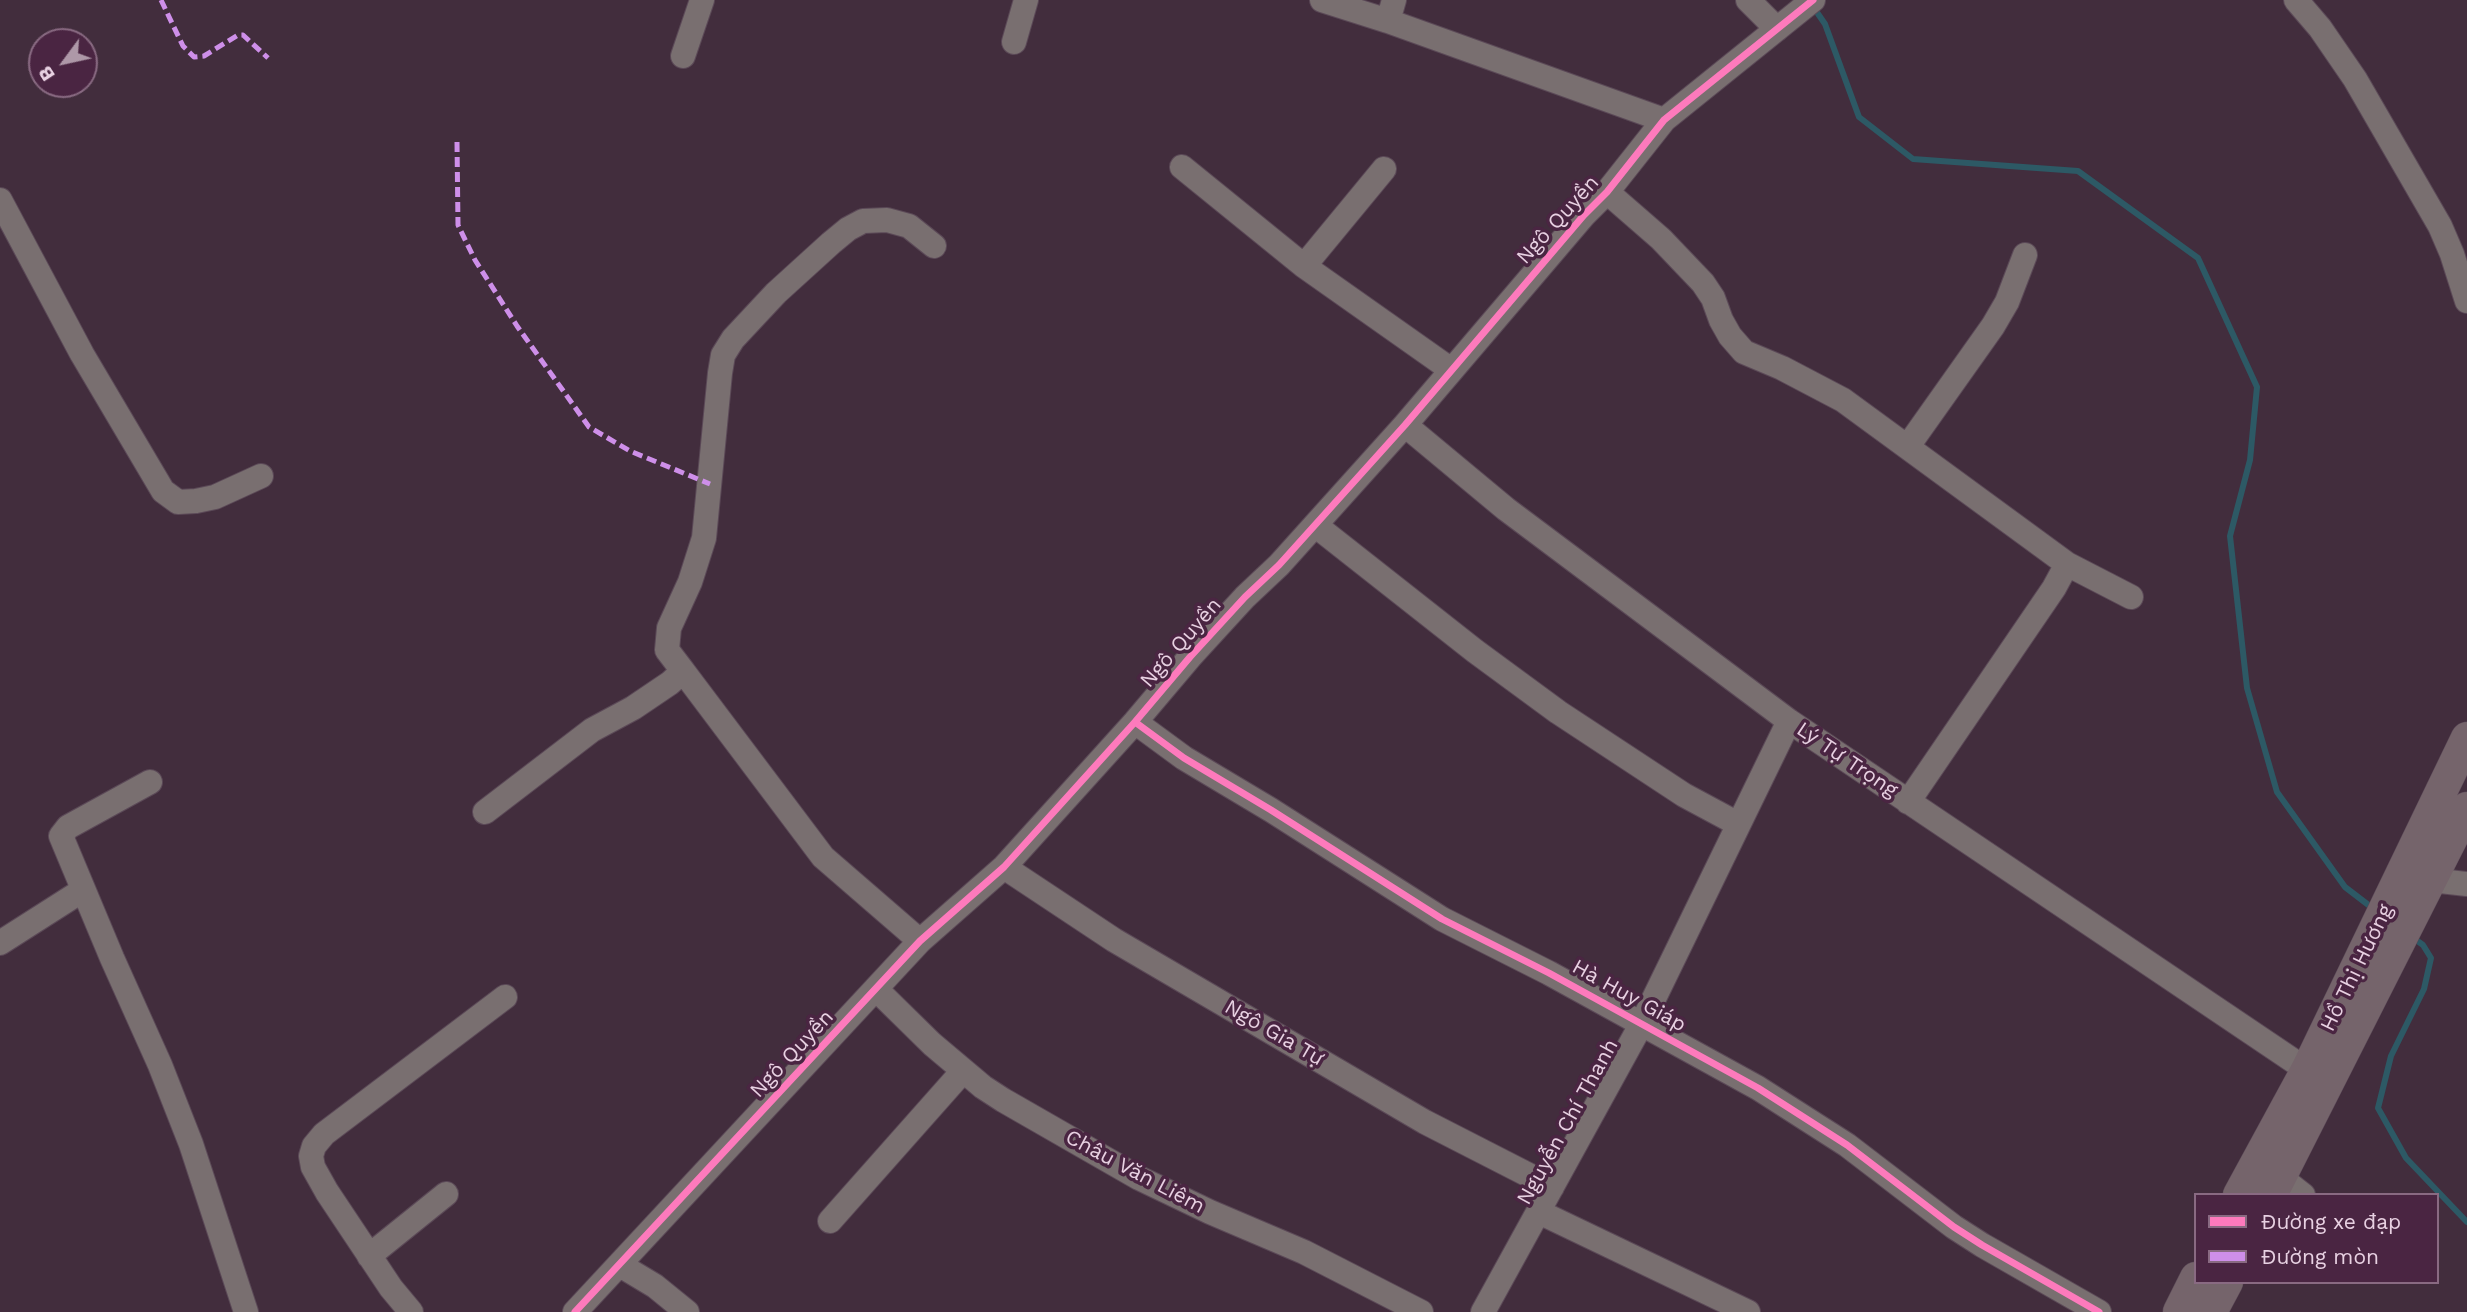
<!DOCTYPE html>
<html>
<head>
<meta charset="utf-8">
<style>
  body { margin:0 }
  #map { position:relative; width:2467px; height:1312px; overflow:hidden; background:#422d3d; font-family:"Work Sans",sans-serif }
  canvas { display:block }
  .legend { position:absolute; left:2194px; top:1193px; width:245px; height:91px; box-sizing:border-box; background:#4a2542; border:2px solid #896a82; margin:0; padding:9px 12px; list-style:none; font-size:21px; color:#e8d1e2 }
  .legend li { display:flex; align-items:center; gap:14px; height:35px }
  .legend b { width:35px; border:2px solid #896a82 }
  .north { position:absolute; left:28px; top:28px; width:70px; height:70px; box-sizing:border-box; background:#4a2542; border:2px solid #896a82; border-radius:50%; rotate:237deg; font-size:19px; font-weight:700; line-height:28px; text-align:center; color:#e8d1e2 }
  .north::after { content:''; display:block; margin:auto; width:24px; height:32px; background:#ae98a8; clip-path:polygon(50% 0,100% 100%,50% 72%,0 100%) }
</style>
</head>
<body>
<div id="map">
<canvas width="2467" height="1312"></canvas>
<ul class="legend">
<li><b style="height:9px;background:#fd7abc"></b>Đường xe đạp</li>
<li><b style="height:9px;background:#ce8fe9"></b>Đường mòn</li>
</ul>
<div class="north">B</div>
</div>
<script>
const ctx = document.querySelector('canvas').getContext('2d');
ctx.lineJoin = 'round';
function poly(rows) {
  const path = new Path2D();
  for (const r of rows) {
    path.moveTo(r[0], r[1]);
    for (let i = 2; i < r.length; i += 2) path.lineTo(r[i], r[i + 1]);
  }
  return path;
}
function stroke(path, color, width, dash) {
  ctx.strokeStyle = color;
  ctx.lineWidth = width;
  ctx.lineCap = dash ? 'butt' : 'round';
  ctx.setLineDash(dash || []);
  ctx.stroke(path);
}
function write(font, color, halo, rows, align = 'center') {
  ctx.font = font + ' "Work Sans",sans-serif';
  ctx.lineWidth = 7;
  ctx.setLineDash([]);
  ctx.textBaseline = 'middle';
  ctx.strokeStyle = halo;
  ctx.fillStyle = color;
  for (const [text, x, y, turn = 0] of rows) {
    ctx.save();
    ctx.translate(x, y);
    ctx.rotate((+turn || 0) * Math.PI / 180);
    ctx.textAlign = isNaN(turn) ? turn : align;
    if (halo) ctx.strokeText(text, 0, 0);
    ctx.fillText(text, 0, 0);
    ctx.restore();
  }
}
stroke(poly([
  [1814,8,1825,24,1859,117,1913,159,2078,171,2198,258,2257,387,2250,460,2230,536,2247,688,2277,792,2345,887,2375,910],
  [2412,937,2423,945,2431,958,2424,989,2391,1056,2378,1108,2406,1158,2467,1222]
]), '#2d5965', 6);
const minor = poly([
  [1322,0,1388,21,1664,120],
  [1748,0,1777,29],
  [2296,0,2320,28,2355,79,2440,226,2452,254,2467,301],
  [1388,21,1394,0],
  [1014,42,1026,0],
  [683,56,702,0],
  [1182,167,1304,266,1450,369],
  [1607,192,1661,239,1703,283,1713,298,1721,320,1730,336,1744,352,1782,368,1843,400,2067,564,2054,588,1908,802],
  [0,200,82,354,163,491,178,502,196,501,215,497,261,476],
  [1304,266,1384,169],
  [1405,425,1506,509,1789,721,2307,1070],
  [1908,446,1993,326,2007,302,2025,255],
  [1315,525,1475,651,1558,712,1684,795,1738,824],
  [2067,564,2131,597],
  [683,671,823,857,920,941],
  [1135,722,1184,758,1271,810,1442,919,1549,973,1758,1088,1847,1145,1954,1227,1982,1245,2099,1312],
  [150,782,68,827,61,836,112,958,160,1065,191,1144,246,1312],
  [485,812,592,730,633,708,670,683,683,671,667,650,669,628,690,582,704,538,720,373,723,355,733,339,776,293,831,243,848,229,863,221,887,220,909,226,934,246],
  [1004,867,1114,940,1425,1122,1552,1187],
  [2431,880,2467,884],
  [0,943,83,890],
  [876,989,932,1044,983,1087,1003,1100,1139,1178,1210,1212,1304,1252,1421,1312],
  [2280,1177,2303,1195],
  [1539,1212,1748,1312],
  [830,1221,963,1071],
  [369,1256,446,1194],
  [620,1265,655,1286,687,1312],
  [411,1312,391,1288,327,1192,313,1167,311,1156,314,1146,324,1134,505,997],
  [575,1312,920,941,1004,867,1135,722,1190,657,1245,597,1279,565,1405,425,1584,215,1607,192,1664,120,1813,0],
  [1483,1312,1642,1023,1789,721]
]);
const major = poly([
  [2239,1195,2307,1070,2467,738],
  [2271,1195,2467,808],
  [2179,1312,2196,1278],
  [2211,1312,2227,1282]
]);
stroke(minor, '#5b4957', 26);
stroke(major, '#5b4957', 33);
stroke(minor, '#796f70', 24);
stroke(major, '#75646b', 32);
stroke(poly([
  [161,0,183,46,194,57,204,56,238,35,243,35,268,58],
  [457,142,458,225,475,260,517,326,589,427,630,451,710,484]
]), '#ce8fe9', 5, [10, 5]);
stroke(poly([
  [1135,722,1184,758,1271,810,1442,919,1549,973,1758,1088,1847,1145,1954,1227,1982,1245,2099,1312],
  [575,1312,920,941,1004,867,1135,722,1190,657,1245,597,1279,565,1405,425,1584,215,1607,192,1664,120,1813,0]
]), '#fd7abc', 7);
write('21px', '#e8d1e2', '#4a2542', [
  ["Ngô Quyền",1558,220,-48],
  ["Ngô Quyền",1181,643,-49],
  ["Lý Tự Trọng",1847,760,34],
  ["Hồ Thị Hương",2357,968,-64],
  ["Hà Huy Giáp",1629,996,29],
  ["Ngô Gia Tự",1274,1033,30],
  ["Ngô Quyền",792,1054,-47],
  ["Nguyễn Chí Thanh",1568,1122,-61],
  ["Châu Văn Liêm",1135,1172,28]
]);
</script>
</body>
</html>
